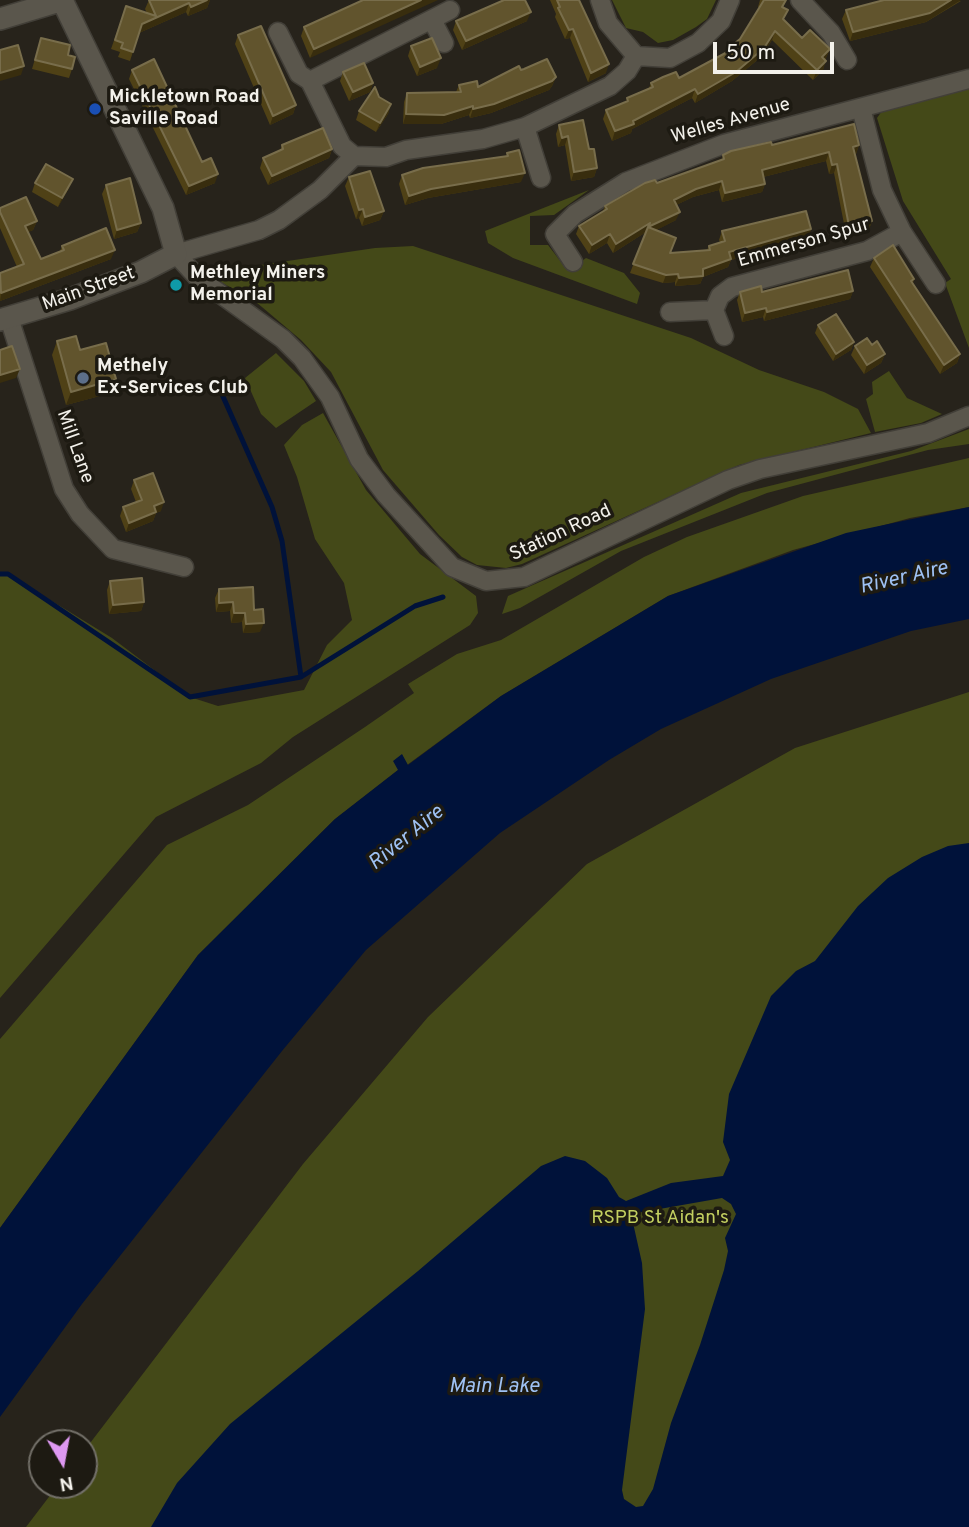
<!DOCTYPE html>
<html>
<head>
<meta charset="utf-8">
<style>
  body { margin:0 }
  #map { position:relative; width:969px; height:1527px; overflow:hidden; background:#27231b; font-family:Overpass,sans-serif }
  canvas { display:block }
  .north { position:absolute; left:28px; top:1429px; width:70px; height:70px; box-sizing:border-box; background:#1d1a12; border:2px solid #737069; border-radius:50%; rotate:170deg; font-size:19px; font-weight:700; line-height:28px; text-align:center; color:#f3f1eb }
  .north::after { content:''; display:block; margin:auto; width:24px; height:32px; background:#de98f2; clip-path:polygon(50% 0,100% 100%,50% 72%,0 100%) }
  .scale { position:absolute; left:713px; top:42px; width:121px; height:32px; box-sizing:border-box; border:4px solid #f3f1eb; border-top:0; padding-left:9px; font-size:21px; line-height:24px; white-space:nowrap; color:#f3f1eb; -webkit-text-stroke:5px #1d1a12; paint-order:stroke }
</style>
</head>
<body>
<div id="map">
<canvas width="969" height="1527"></canvas>
<div class="north">N</div>
<div class="scale">50 m</div>
</div>
<script>
const ctx = document.querySelector('canvas').getContext('2d');
ctx.lineJoin = 'round';
function paint(path, color) {
  ctx.fillStyle = color;
  ctx.fill(path, 'evenodd');
}
function poly(rows) {
  const path = new Path2D();
  for (const r of rows) {
    path.moveTo(r[0], r[1]);
    for (let i = 2; i < r.length; i += 2) path.lineTo(r[i], r[i + 1]);
  }
  return path;
}
function stroke(path, color, width, dash) {
  ctx.strokeStyle = color;
  ctx.lineWidth = width;
  ctx.lineCap = dash ? 'butt' : 'round';
  ctx.setLineDash(dash || []);
  ctx.stroke(path);
}
function write(font, color, halo, rows, align = 'center') {
  ctx.font = font + ' Overpass,sans-serif';
  ctx.lineWidth = 7;
  ctx.setLineDash([]);
  ctx.textBaseline = 'middle';
  ctx.strokeStyle = halo;
  ctx.fillStyle = color;
  for (const [text, x, y, turn = 0] of rows) {
    ctx.save();
    ctx.translate(x, y);
    ctx.rotate((+turn || 0) * Math.PI / 180);
    ctx.textAlign = isNaN(turn) ? turn : align;
    if (halo) ctx.strokeText(text, 0, 0);
    ctx.fillText(text, 0, 0);
    ctx.restore();
  }
}
paint(poly([
  [612,0,716,0,707,19,696,27,673,40,658,43,643,32,626,28],
  [969,88,969,348,945,283,951,279,903,201,877,118,882,111],
  [589,190,554,215,530,216,530,245,548,245,568,271,586,258,624,273,640,293,637,304,513,258,488,243,485,231],
  [413,246,691,338,759,370,824,392,858,409,871,433,739,465,522,564,506,568,477,565,462,557,439,535,383,470,331,372,301,340,256,302,212,277,247,267,375,248],
  [276,353,304,381,316,401,276,428,261,414,245,378],
  [889,371,907,398,942,414,921,423,875,432,866,399,873,394,872,382],
  [323,413,366,490,420,554,476,596,478,613,470,625,293,737,261,763,156,817,0,998,0,574,8,574,112,638,190,697,218,706,304,690,327,645,352,620,344,583,315,539,297,477,284,445,302,425],
  [969,429,969,444,928,450,767,493,621,551,520,608,502,614,508,596,741,493,911,451],
  [969,458,969,507,910,518,793,550,668,596,501,696,407,765,402,755,398,770,335,819,198,955,0,1228,0,1039,167,845,248,805,365,727,414,693,408,684,457,654,501,640,644,557,687,537,803,496],
  [969,692,969,1527,26,1527,58,1485,84,1485,84,1451,303,1164,428,1017,587,864,795,748]
]), '#444918');
paint(poly([
  [969,507,969,619,911,631,771,679,661,729,609,760,500,833,366,950,282,1051,82,1304,0,1417,0,1228,198,955,335,819,398,770,393,761,402,754,408,765,501,696,668,596,846,533],
  [969,843,969,1527,151,1527,177,1483,230,1424,418,1271,541,1166,565,1156,585,1161,607,1178,619,1197,626,1201,671,1183,723,1176,730,1160,723,1142,729,1094,771,996,796,971,815,961,858,906,888,878,922,857,948,846],
  [722,1198,731,1204,736,1214,725,1238,728,1251,724,1270,700,1345,671,1423,653,1489,643,1506,636,1507,624,1499,622,1490,645,1309,642,1263,631,1214]
]), '#00123a');
stroke(poly([
  [221,392,272,507,282,541,301,677],
  [0,574,8,574,190,697,301,677,415,606,443,597]
]), '#00123a', 5);
const street = poly([
  [600,0,608,23,636,56],
  [800,0,831,33,847,60],
  [432,20,444,43],
  [278,32,299,74,310,81,342,146,354,156],
  [636,56,627,71,610,86,525,127,483,139,406,150,386,157,354,156,320,190,279,220,259,230,176,254,197,277,283,339,302,358,330,397,359,459,386,495,452,567,486,581,524,577,728,480,760,469,928,433,969,416],
  [636,56,670,58,698,43,721,21,730,0],
  [310,81,450,10],
  [861,108,882,190,902,232,936,284],
  [525,127,541,178],
  [573,262,555,234,575,214,626,182,724,144,969,79],
  [670,312,714,310],
  [9,318,64,489,80,514,113,549,184,567],
  [724,336,714,310,720,296,732,287,867,251,902,232]
]);
const secondary = poly([
  [0,19,63,0],
  [0,320,70,299,141,272,176,254,163,208,62,0]
]);
stroke(street, '#423f38', 21);
stroke(secondary, '#423f38', 24);
stroke(street, '#5a564c', 18);
stroke(secondary, '#5a564c', 21);
paint(poly([
  [149,0,210,0,207,8,188,16,186,12,139,33,130,61,118,57,120,52,111,49,126,6,147,13,145,9],
  [363,0,310,58,301,36,304,27],
  [550,0,579,0,606,73,588,82,570,38,565,39,555,17,556,14],
  [760,0,786,0,783,8,784,20,802,38,830,49,825,60,823,70,813,80,772,40,761,57,732,81,695,103,692,98,632,129,631,133,612,141,603,119,606,110,626,102,627,98,649,88,651,83,679,78,727,52,729,48,740,39,760,8,758,7],
  [961,1,926,22,850,41,842,19,846,10],
  [456,21,527,21,462,50,453,30],
  [238,35,296,105,293,114,270,125,235,44],
  [41,38,68,55,72,69,69,78,32,69],
  [411,46,437,68,417,76,408,56],
  [132,70,202,162,215,183,186,195,129,79],
  [521,70,556,77,552,86,549,90,491,113,470,118,469,115,441,124,403,124,404,102,407,93,456,92,459,85,478,87],
  [343,72,373,83,370,92,349,101,340,81],
  [379,97,391,104,388,114,376,132,356,120,359,111],
  [559,125,589,149,597,168,594,177,571,181,565,145,558,147,556,134],
  [282,145,332,149,329,158,268,185,260,168,263,158,280,151],
  [772,145,859,145,856,154,855,154,872,221,869,229,846,234,834,173,829,174,826,161,763,177,765,184,762,192,722,202,719,190,693,197,676,205,676,220,656,230,670,253,707,250,709,246,720,242,719,240,722,231,811,229,808,238,731,260,728,267,703,277,700,284,675,286,675,282,663,283,630,273,646,232,613,253,607,243,589,254,576,234,579,226,603,211,605,206,657,183,722,160,723,155],
  [507,153,521,182,428,198,405,205,399,184,402,175,506,157],
  [349,177,384,211,380,220,362,226,359,218,356,219,345,186],
  [35,183,69,188,58,207,32,192],
  [106,185,141,223,137,232,114,239,102,194],
  [0,208,37,221,33,230,28,232,41,259,60,251,62,246,111,259,0,301,0,273,17,267,0,228],
  [874,258,914,279,913,283,960,354,957,363,940,374,870,267],
  [853,291,850,299,764,321,763,317,742,322,737,300,740,292],
  [818,325,854,342,851,350,833,361,815,333],
  [57,341,80,350,116,379,111,393,66,405,52,355],
  [872,345,885,354,881,363,864,374,851,355,855,346],
  [134,480,161,511,156,513,153,521,126,532,120,516,123,507,136,502,131,489],
  [110,581,144,602,141,611,109,614,107,590],
  [219,589,254,610,260,632,243,633,242,622,231,623,230,611,216,612,215,598]
]), '#4f4116');
paint(poly([
  [206,0,210,0,207,8,188,16,191,7],
  [421,0,438,0,310,58,314,49],
  [951,0,961,0,926,22,850,41,853,32],
  [189,3,186,12,139,33,142,24],
  [531,12,527,21,462,50,466,41],
  [573,29,570,38,565,39,569,30],
  [775,31,772,40,761,57,732,81,695,103,698,94],
  [830,49,826,58,819,66,822,57],
  [441,58,437,68,417,76,420,67],
  [826,61,823,70,813,80,817,70],
  [609,64,606,73,588,82,591,73],
  [24,66,21,75,0,81,0,73],
  [556,77,552,86,549,90,491,113,470,118,473,109],
  [373,83,370,92,349,101,353,92],
  [695,89,692,98,632,129,631,133,612,141,615,131],
  [391,104,388,114,376,132,380,123],
  [296,105,293,114,270,125,273,116],
  [473,106,469,115,441,124,403,124,406,114],
  [568,136,565,145,558,147,562,138],
  [859,145,856,154,850,155,853,147],
  [332,149,329,158,268,185,272,176],
  [829,152,826,161,759,178,762,170],
  [837,164,834,173,829,174,832,165],
  [597,168,594,177,571,181,574,172],
  [525,173,521,182,428,198,405,205,409,196,431,189],
  [218,174,215,183,186,195,189,186],
  [73,179,69,188,58,207,62,198],
  [722,181,719,190,693,197,670,208,674,200,696,189],
  [765,184,762,192,722,202,725,193],
  [363,209,359,218,356,219,359,210],
  [384,211,380,220,362,226,365,217],
  [680,212,676,220,645,236,646,232,613,253,616,244,650,223],
  [37,221,33,230,22,235,25,226],
  [872,221,869,229,846,234,849,226],
  [141,223,137,232,114,239,117,230],
  [811,229,808,238,731,260,728,267,703,277,700,284,675,286,679,278,703,269,729,252],
  [610,234,607,243,589,254,592,245],
  [115,250,111,259,0,301,1,293],
  [678,274,675,282,663,283,666,275],
  [853,291,850,299,764,321,767,312],
  [766,308,763,317,742,322,745,313],
  [854,342,851,350,833,361,836,354],
  [885,354,881,363,864,374,867,365],
  [960,354,957,363,940,374,944,365],
  [20,369,16,378,0,383,0,375],
  [116,379,111,393,66,405,71,392],
  [164,502,161,511,156,513,153,521,126,532,129,523,154,506],
  [144,602,141,611,109,614,113,605],
  [233,602,230,611,216,612,219,603],
  [234,613,245,613,242,622,231,623],
  [264,623,260,632,243,633,246,624]
]), '#382d0e');
const building = poly([
  [149,0,207,0,191,7,189,3,142,24,133,52,121,48,123,43,115,40,126,6,156,16,149,0],
  [363,0,421,0,314,49,304,27,363,0],
  [504,0,525,0,531,12,466,41,456,21,504,0],
  [557,0,579,0,609,64,591,73,573,29,569,30,558,8,560,7,557,0],
  [764,0,786,0,782,7,788,10,783,19,802,38,810,30,830,49,822,57,826,61,817,70,775,31,764,48,736,72,698,94,695,89,633,121,634,124,615,131,606,110,628,101,627,98,653,87,651,83,663,77,676,72,679,78,731,50,729,48,740,39,764,0],
  [884,0,951,0,930,13,853,32,846,10,884,0],
  [261,26,296,105,273,116,238,35,261,26],
  [41,38,70,45,68,55,75,57,72,69,35,60,41,38],
  [432,38,441,58,420,67,411,46,432,38],
  [18,45,24,66,0,73,0,50,18,45],
  [154,59,202,162,211,158,218,174,189,186,132,70,154,59],
  [547,59,556,77,552,81,494,104,473,109,473,106,444,115,406,114,407,93,461,92,459,85,477,81,478,87,519,66,521,70,524,69,547,59],
  [364,63,373,83,353,92,343,72,364,63],
  [375,87,379,97,391,104,380,123,359,111,375,87],
  [583,120,589,149,594,149,597,168,574,172,568,136,562,138,559,125,583,120],
  [854,124,859,145,853,147,872,221,849,226,837,164,832,165,829,152,762,170,765,184,725,193,722,181,696,189,674,200,680,212,648,227,650,223,616,244,610,234,592,245,579,226,607,209,605,206,645,183,655,180,657,183,724,159,723,155,731,151,771,142,772,145,854,124],
  [323,128,332,149,272,176,263,158,283,149,282,145,323,128],
  [519,150,525,173,431,189,409,196,402,175,423,168,508,156,507,153,519,150],
  [46,164,73,179,62,198,35,183,46,164],
  [370,171,384,211,365,217,363,209,359,210,349,177,370,171],
  [130,178,141,223,117,230,106,185,130,178],
  [26,197,37,221,25,226,41,259,64,250,62,246,106,228,115,250,1,293,0,273,24,264,0,212,0,208,26,197],
  [806,211,811,229,729,252,731,259,703,269,703,276,679,278,678,274,666,275,633,264,648,227,676,238,670,253,710,250,709,246,725,241,722,231,806,211],
  [893,245,914,279,911,281,960,354,944,365,874,258,893,245],
  [848,270,853,291,767,312,766,308,745,313,740,292,761,286,762,292,848,270],
  [836,314,854,342,836,354,818,325,836,314],
  [76,336,80,350,106,343,116,379,71,392,57,341,76,336],
  [867,338,872,345,877,341,885,354,867,365,855,346,867,338],
  [12,346,20,369,0,375,0,350,12,346],
  [153,473,164,502,154,506,156,512,129,523,123,507,142,500,134,480,153,473],
  [142,578,144,602,113,605,110,581,142,578],
  [253,587,254,610,263,609,264,623,246,624,245,613,234,613,233,602,219,603,219,589,253,587]
]);
paint(building, '#61542d');
stroke(building, '#786d4b', 2);
for (const [x, y, r, color] of [
  [95,109,7,"#1a4fb4"],
  [176,285,7,"#0f9aa8"],
  [83,378,7,"#5c6f8a"]
]) {
  const dot = new Path2D();
  dot.arc(x, y, r, 0, 2 * Math.PI);
  ctx.fillStyle = color;
  ctx.fill(dot);
  stroke(dot, '#1d1a12', 2.5);
}
write('bold 19px', '#f3f1eb', '#1d1a12', [
  ["Mickletown Road",109,98],
  ["Saville Road",109,120],
  ["Methley Miners",190,274],
  ["Memorial",190,296],
  ["Methely",97,367],
  ["Ex-Services Club",97,389]
], 'left');
write('19px', '#f3f1eb', '#1d1a12', [
  ["Welles Avenue",731,122,-16],
  ["Emmerson Spur",804,244,-16],
  ["Main Street",89,290,-20],
  ["Mill Lane",74,447,70],
  ["Station Road",561,534,-25]
]);
write('19px', '#c3cf60', '#1d1a12', [
  ["RSPB St Aidan's",660,1219]
]);
write('italic 21px', '#9ec1f3', '#1d1a12', [
  ["River Aire",904,579,-13],
  ["River Aire",407,839,-39],
  ["Main Lake",494,1388]
]);
</script>
</body>
</html>
